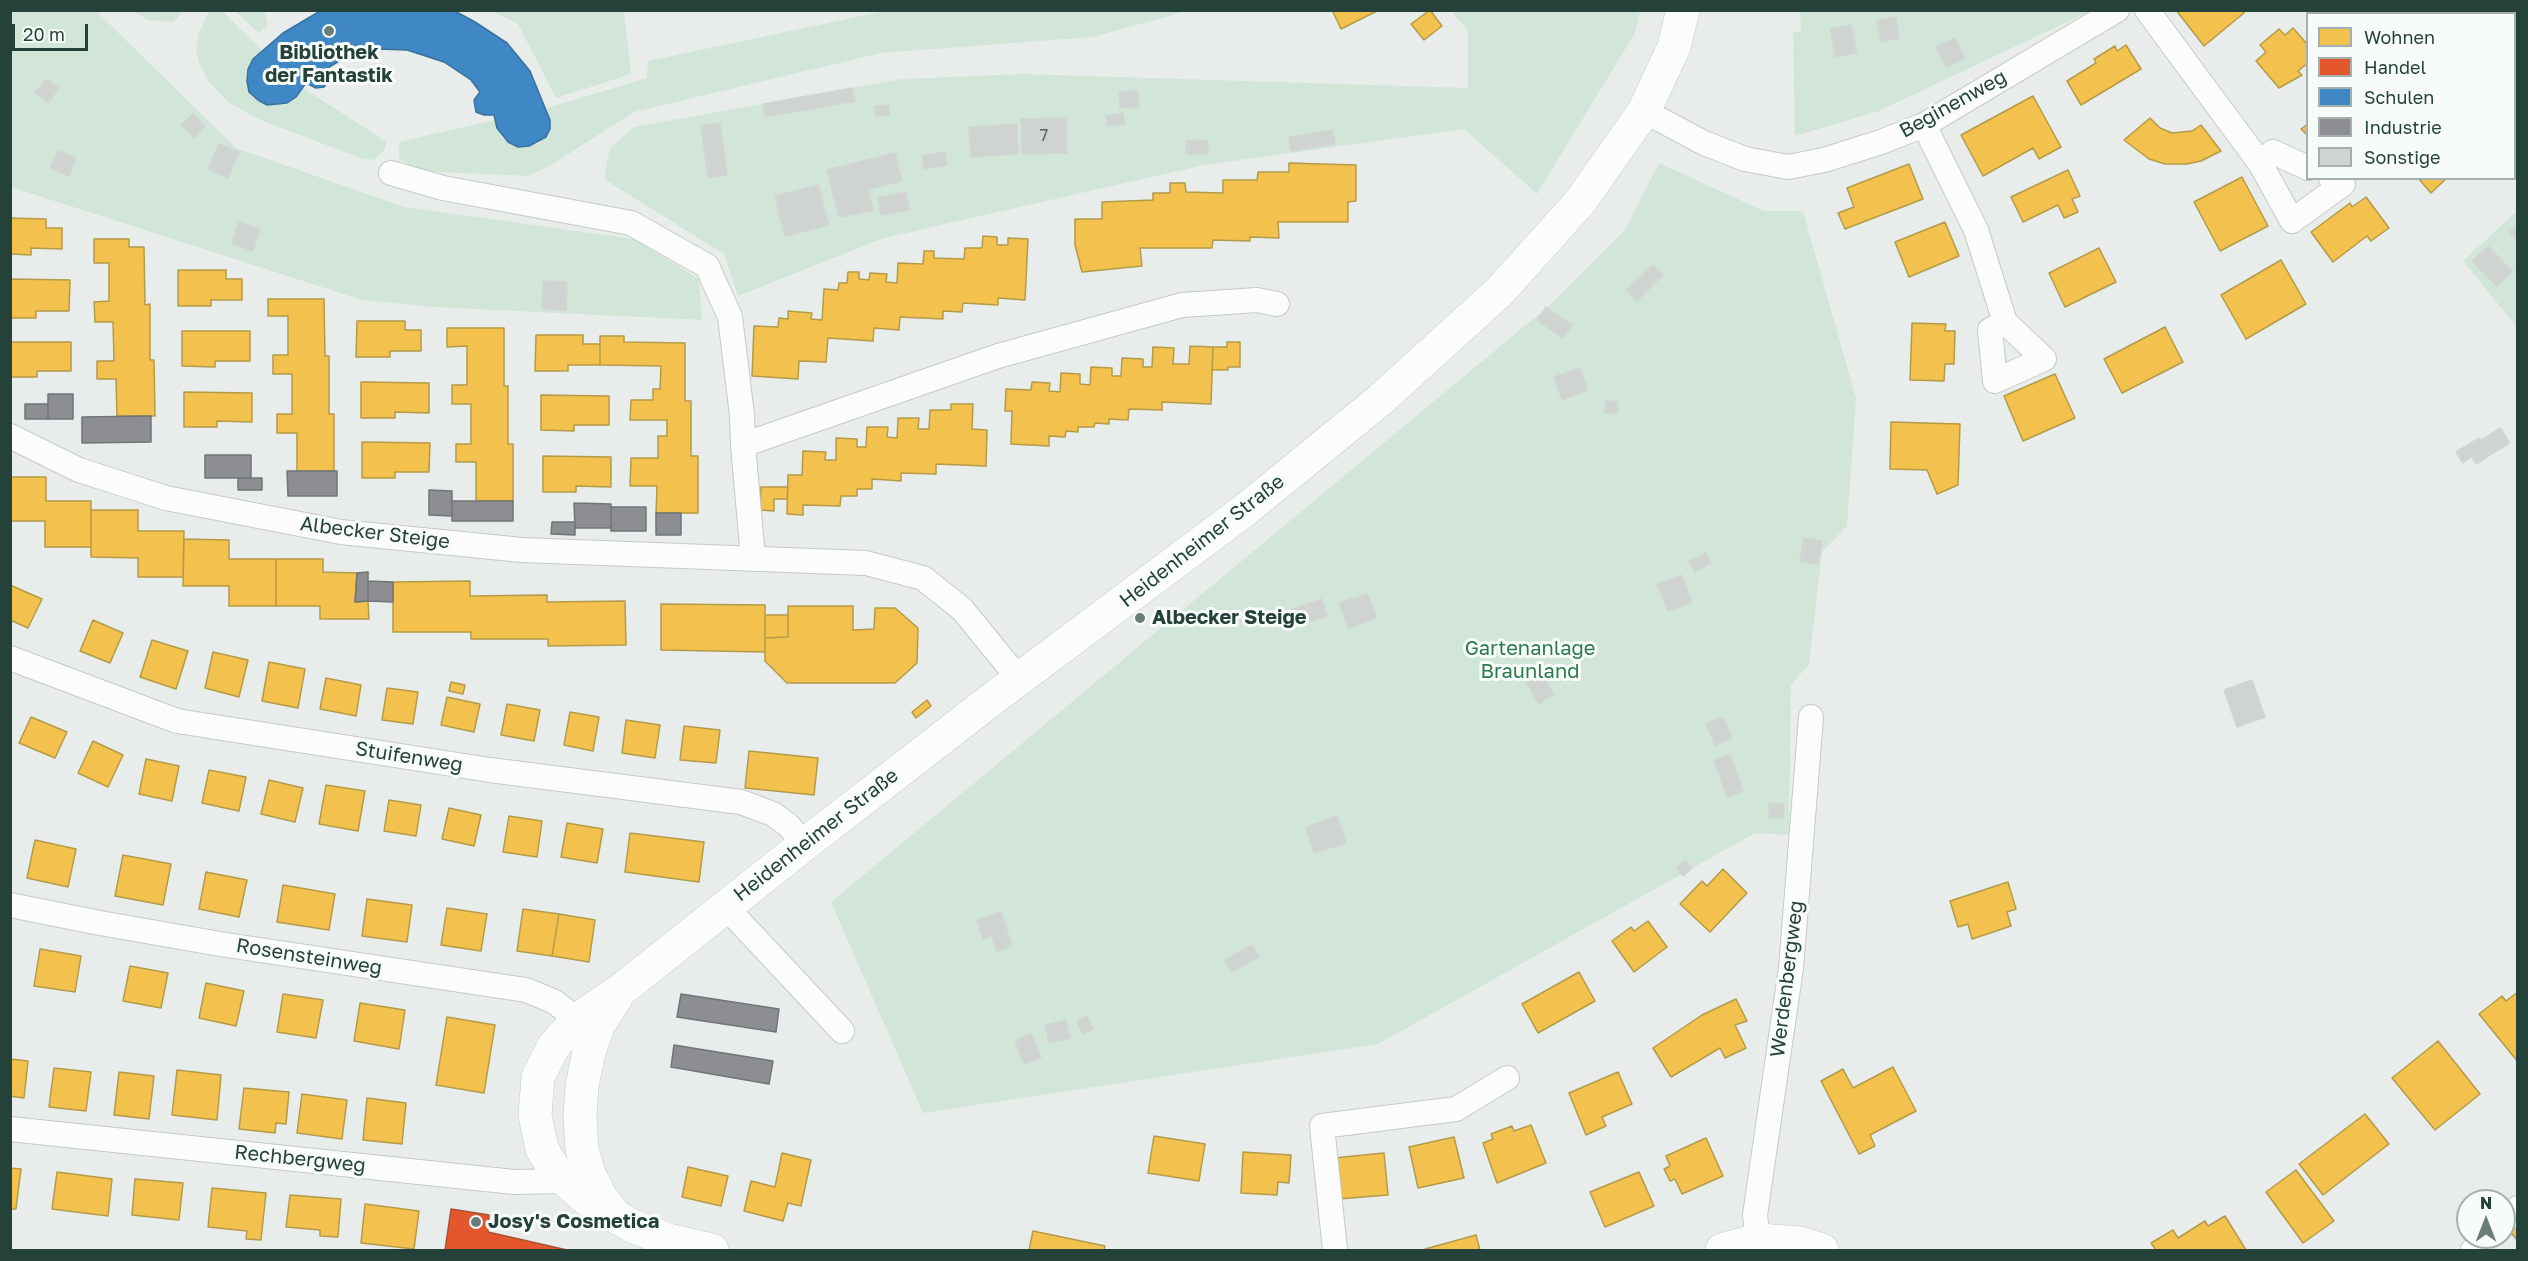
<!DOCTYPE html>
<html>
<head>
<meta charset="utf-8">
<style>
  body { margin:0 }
  #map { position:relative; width:2528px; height:1261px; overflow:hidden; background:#e8edeb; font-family:"Golos Text",sans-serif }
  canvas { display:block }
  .frame { position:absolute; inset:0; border:12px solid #24423a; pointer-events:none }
  .legend { position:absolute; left:2306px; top:12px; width:210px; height:168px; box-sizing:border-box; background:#f7fbf9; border:2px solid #a3b1ad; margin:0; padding:8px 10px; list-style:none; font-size:18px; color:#24423a }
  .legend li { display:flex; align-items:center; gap:12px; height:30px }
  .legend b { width:30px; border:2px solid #a3b1ad }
  .north { position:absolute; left:2456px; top:1189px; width:60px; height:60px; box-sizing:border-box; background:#f7fbf9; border:2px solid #a3b1ad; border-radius:50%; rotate:0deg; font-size:16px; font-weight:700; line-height:24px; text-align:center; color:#24423a }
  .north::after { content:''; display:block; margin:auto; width:21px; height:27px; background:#697e78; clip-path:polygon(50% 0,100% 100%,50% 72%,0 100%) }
  .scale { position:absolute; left:12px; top:24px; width:76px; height:27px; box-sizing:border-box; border:3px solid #24423a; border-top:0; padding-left:8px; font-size:18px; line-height:21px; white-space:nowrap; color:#24423a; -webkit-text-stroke:4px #f7fbf9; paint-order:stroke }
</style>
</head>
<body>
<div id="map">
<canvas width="2528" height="1261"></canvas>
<div class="frame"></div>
<ul class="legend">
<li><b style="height:16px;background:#f2c14e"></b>Wohnen</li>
<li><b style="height:16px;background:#e4572e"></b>Handel</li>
<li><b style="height:16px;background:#3f88c5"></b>Schulen</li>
<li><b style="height:16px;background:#8d8d92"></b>Industrie</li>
<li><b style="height:16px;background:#cfd4d2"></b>Sonstige</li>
</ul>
<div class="north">N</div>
<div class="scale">20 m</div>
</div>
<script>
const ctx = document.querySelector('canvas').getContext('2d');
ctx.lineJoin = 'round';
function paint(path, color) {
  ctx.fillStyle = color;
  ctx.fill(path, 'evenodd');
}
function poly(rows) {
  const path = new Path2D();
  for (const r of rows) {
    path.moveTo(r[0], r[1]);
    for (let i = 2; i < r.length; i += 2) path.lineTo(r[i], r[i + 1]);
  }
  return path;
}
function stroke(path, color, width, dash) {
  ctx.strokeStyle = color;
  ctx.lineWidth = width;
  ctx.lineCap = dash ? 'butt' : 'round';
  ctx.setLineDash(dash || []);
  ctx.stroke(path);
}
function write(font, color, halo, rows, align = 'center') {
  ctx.font = font + ' "Golos Text",sans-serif';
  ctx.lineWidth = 6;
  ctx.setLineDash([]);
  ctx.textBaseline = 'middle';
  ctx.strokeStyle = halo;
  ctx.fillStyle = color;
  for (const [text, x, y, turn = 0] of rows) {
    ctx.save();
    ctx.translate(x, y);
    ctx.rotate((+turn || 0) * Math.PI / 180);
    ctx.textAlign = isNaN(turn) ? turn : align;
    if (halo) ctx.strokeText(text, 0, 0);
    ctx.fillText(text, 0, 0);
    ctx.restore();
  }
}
paint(poly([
  [11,11,96,11,236,148,404,207,634,239,699,279,702,320,433,307,362,300,11,187],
  [134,11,184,11,173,22,147,20],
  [209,11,222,11,262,50,248,69,249,92,258,100,267,105,287,103,296,97,303,88,381,138,381,140,387,141,384,151,373,160,363,159,258,119,228,102,209,82,200,66,196,50,198,35],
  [235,11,264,11,268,25,259,33],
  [492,11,624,11,631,74,556,98,518,24],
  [885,11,1187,11,1093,37,881,53,634,112,548,167,528,176,418,171,399,158,399,142,495,120,501,136,508,143,518,147,538,144,546,137,550,129,547,108,647,78,648,61],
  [1451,11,1640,11,1635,33,1537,194,1464,129,1204,165,884,238,738,296,724,254,604,179,610,148,634,127,902,79,1023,74,1468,88,1468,31],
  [1800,11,2090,11,1879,111,1795,136,1793,33,1801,31],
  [1659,163,1764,211,1803,211,1856,398,1847,526,1822,552,1809,664,1791,685,1789,835,1755,833,1378,1044,923,1113,831,902,1551,304,1625,230],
  [2517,211,2517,327,2463,261]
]), '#d1e6d8');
const homes = poly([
  [1332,10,1379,10,1341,29,1332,10],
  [1430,10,1442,26,1424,40,1411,24,1430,10],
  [2176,10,2242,10,2244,13,2204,46,2176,10],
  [2293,28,2308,45,2308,63,2298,71,2302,75,2279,88,2256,61,2266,52,2260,45,2279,29,2285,35,2293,28],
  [2516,29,2518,30,2518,96,2514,94,2516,29],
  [2126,45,2141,69,2081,105,2067,81,2096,63,2094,59,2115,46,2117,51,2126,45],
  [2033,96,2061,147,2039,159,2033,148,1983,176,1961,135,2033,96],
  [2150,118,2160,128,2172,133,2192,131,2201,125,2221,151,2201,161,2187,164,2165,164,2149,159,2124,140,2150,118],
  [2308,124,2308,136,2301,129,2308,124],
  [1289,163,1356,165,1356,201,1348,202,1348,222,1278,222,1279,238,1250,237,1250,241,1213,240,1212,248,1140,248,1142,266,1082,272,1075,245,1075,219,1102,219,1102,202,1153,200,1153,193,1170,193,1170,183,1185,183,1186,192,1223,193,1223,180,1257,180,1258,172,1289,172,1289,163],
  [1909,164,1923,199,1845,229,1838,213,1854,207,1847,188,1909,164],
  [2068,170,2080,196,2072,199,2078,212,2064,218,2058,205,2023,222,2011,197,2068,170],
  [2242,177,2268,226,2220,251,2194,202,2242,177],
  [2418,178,2447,178,2431,193,2418,178],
  [2366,197,2389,228,2371,241,2367,236,2333,262,2311,232,2350,203,2352,207,2366,197],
  [10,218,46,219,46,228,62,228,62,249,31,248,31,255,10,254,10,218],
  [1945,222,1959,256,1909,277,1895,242,1945,222],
  [983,236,997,237,997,245,1008,245,1008,238,1028,239,1025,300,998,298,998,305,963,303,962,312,943,311,943,319,900,317,899,330,874,328,873,341,828,338,826,362,799,361,798,379,752,376,754,326,778,327,779,318,788,319,788,311,812,313,811,319,822,320,824,289,838,290,839,283,847,283,848,272,859,272,859,279,869,280,870,273,887,274,886,282,897,283,898,263,923,264,924,251,934,251,934,258,964,259,965,248,982,248,983,236],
  [94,239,129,239,129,247,144,247,145,305,150,304,150,360,154,360,155,416,117,416,116,379,97,379,97,361,114,361,113,322,95,322,94,302,109,301,109,263,94,263,94,239],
  [2099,248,2116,282,2065,307,2049,273,2099,248],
  [2281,260,2306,304,2246,339,2221,295,2281,260],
  [178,270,226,270,226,279,242,279,242,300,211,300,211,306,178,306,178,270],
  [10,279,70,280,69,311,36,311,36,318,10,318,10,279],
  [268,299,324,299,325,356,329,356,329,414,334,414,334,471,297,471,297,433,277,433,277,414,292,414,292,374,273,374,273,355,288,355,288,316,268,316,268,299],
  [357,321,405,321,405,330,421,330,421,351,390,351,390,357,356,357,357,321],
  [1912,323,1946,324,1945,331,1955,331,1954,364,1945,364,1944,381,1910,380,1912,323],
  [2165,327,2183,362,2122,393,2104,359,2165,327],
  [447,328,504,328,504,386,508,386,508,444,513,444,513,501,476,501,476,462,456,462,456,444,471,444,471,404,452,404,452,385,467,385,467,346,447,347,447,328],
  [182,331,250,331,250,361,215,361,215,367,182,366,182,331],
  [536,335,583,335,583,344,600,344,600,365,568,365,568,371,535,371,536,335],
  [600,336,624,336,624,342,685,343,685,401,691,401,691,456,698,456,698,513,656,513,657,486,630,486,631,458,658,458,658,436,667,436,667,420,630,420,631,400,653,400,653,389,660,389,661,366,600,365,600,336],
  [10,342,71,342,71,371,37,371,37,377,10,377,10,342],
  [1227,342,1240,342,1240,367,1228,367,1228,370,1212,370,1213,347,1227,347,1227,342],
  [1190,346,1213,347,1211,404,1162,402,1162,410,1129,409,1128,420,1109,419,1109,424,1095,423,1094,427,1078,427,1078,432,1066,431,1065,437,1049,436,1049,446,1011,444,1012,411,1005,411,1006,389,1031,390,1032,382,1050,383,1049,391,1060,392,1061,373,1080,374,1080,384,1090,385,1091,367,1112,368,1112,376,1121,376,1122,358,1143,359,1143,367,1152,367,1153,347,1174,348,1173,364,1189,364,1190,346],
  [2055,374,2075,418,2023,441,2004,396,2055,374],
  [361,382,429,383,429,413,395,412,395,418,361,418,361,382],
  [184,392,252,393,252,422,217,421,217,427,184,427,184,392],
  [541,395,609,396,609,425,574,425,574,431,541,430,541,395],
  [951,404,973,404,972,429,987,430,986,466,936,464,936,474,901,473,901,481,872,479,872,489,857,489,857,496,841,496,840,506,803,505,803,515,787,514,788,475,802,475,803,451,826,452,825,460,836,460,836,438,857,439,857,447,866,447,867,427,888,427,887,437,897,438,898,418,919,418,918,429,929,429,930,410,951,410,951,404],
  [1891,422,1960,424,1958,485,1937,494,1927,470,1890,469,1891,422],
  [362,442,430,443,429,472,395,472,395,478,362,478,362,442],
  [543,456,611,457,611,487,576,486,576,492,543,492,543,456],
  [10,477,46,477,46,501,91,501,91,547,45,547,45,521,10,521,10,477],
  [761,487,788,487,787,499,774,499,774,511,760,510,761,487],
  [91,510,138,510,138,531,184,531,183,577,138,577,138,558,91,557,91,510],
  [184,539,229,540,229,559,276,559,276,606,229,606,229,586,183,586,184,539],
  [276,559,323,559,323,572,357,573,355,602,368,601,369,619,320,619,320,606,276,606,276,559],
  [470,581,470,596,547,595,547,602,625,601,626,645,548,646,548,639,471,639,471,632,393,632,393,582,470,581],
  [10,585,42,599,28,628,10,620,10,585],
  [661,604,765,605,765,652,661,650,661,604],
  [788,606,853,606,853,630,874,629,875,608,895,608,918,628,917,663,895,683,787,683,765,661,765,638,788,637,788,606],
  [765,615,788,615,788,637,765,638,765,615],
  [93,620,123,633,110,663,80,651,93,620],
  [152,640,188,651,176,689,140,677,152,640],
  [213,652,248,660,239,697,205,688,213,652],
  [269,662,305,669,298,708,262,701,269,662],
  [326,678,361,685,356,716,320,709,326,678],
  [451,682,465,685,463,694,449,691,451,682],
  [387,688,418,692,413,724,382,720,387,688],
  [447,697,480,704,474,732,441,725,447,697],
  [927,700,931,706,916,718,912,712,927,700],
  [507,704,540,710,534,741,501,735,507,704],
  [570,712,599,717,593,751,564,745,570,712],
  [31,717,67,732,55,758,19,743,31,717],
  [626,720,660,725,655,758,622,753,626,720],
  [684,726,720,730,716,763,680,760,684,726],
  [93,741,123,755,108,787,78,773,93,741],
  [749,751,818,758,814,795,745,788,749,751],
  [146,759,179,766,172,801,139,794,146,759],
  [209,770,246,777,239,811,202,803,209,770],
  [269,780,303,788,295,822,261,814,269,780],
  [326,785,365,791,358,831,319,824,326,785],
  [389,800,421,805,416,836,384,831,389,800],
  [449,808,481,815,474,846,442,839,449,808],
  [509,816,542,821,537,857,503,852,509,816],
  [567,823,603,829,597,863,561,857,567,823],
  [630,833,704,842,699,882,625,872,630,833],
  [35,840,76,849,68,887,27,878,35,840],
  [123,855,171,864,163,905,115,896,123,855],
  [1723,869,1747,893,1710,932,1680,904,1702,881,1707,886,1723,869],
  [206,872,247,880,239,917,199,909,206,872],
  [2008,882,2016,909,2007,912,2011,926,1972,939,1968,924,1958,927,1950,901,2008,882],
  [283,885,335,894,329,930,277,922,283,885],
  [367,899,412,905,407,942,362,936,367,899],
  [447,908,487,914,481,951,441,945,447,908],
  [523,909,559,914,552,956,517,951,523,909],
  [559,914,595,920,589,962,552,956,559,914],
  [1648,921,1667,947,1634,972,1612,941,1631,927,1634,931,1648,921],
  [40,949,81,956,75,992,34,986,40,949],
  [130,966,168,973,161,1008,123,1001,130,966],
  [1579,972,1595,1001,1538,1033,1522,1004,1579,972],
  [206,983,244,991,236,1026,199,1018,206,983],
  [2518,992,2518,1062,2479,1014,2502,996,2506,1001,2518,992],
  [283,994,323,1000,316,1038,277,1032,283,994],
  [1736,999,1747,1021,1735,1025,1746,1048,1725,1058,1720,1048,1671,1077,1653,1048,1702,1015,1736,999],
  [360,1003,405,1010,399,1049,354,1041,360,1003],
  [447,1017,495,1025,484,1093,436,1085,447,1017],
  [2438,1041,2480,1094,2435,1130,2392,1078,2438,1041],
  [10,1059,28,1061,24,1098,10,1096,10,1059],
  [1893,1067,1916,1111,1870,1135,1875,1146,1859,1154,1821,1081,1843,1069,1853,1088,1893,1067],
  [54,1068,91,1072,86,1111,49,1107,54,1068],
  [177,1070,221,1075,217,1120,172,1115,177,1070],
  [119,1072,154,1076,149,1119,114,1115,119,1072],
  [1618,1072,1632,1104,1602,1117,1606,1126,1586,1135,1569,1093,1618,1072],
  [244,1088,289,1092,286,1124,276,1123,275,1133,239,1129,244,1088],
  [302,1094,347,1100,342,1139,297,1133,302,1094],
  [367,1098,406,1103,402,1144,363,1140,367,1098],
  [2365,1114,2389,1144,2323,1195,2299,1164,2365,1114],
  [1531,1125,1546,1163,1497,1183,1483,1143,1493,1139,1491,1134,1512,1126,1514,1131,1531,1125],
  [1154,1136,1205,1144,1199,1181,1148,1173,1154,1136],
  [1454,1137,1464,1178,1418,1188,1409,1147,1454,1137],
  [1706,1138,1723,1176,1682,1194,1675,1179,1670,1181,1664,1169,1670,1166,1666,1156,1706,1138],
  [1243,1152,1291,1155,1289,1183,1278,1182,1277,1195,1241,1193,1243,1152],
  [782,1153,811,1160,801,1206,788,1203,783,1221,744,1211,751,1181,775,1187,782,1153],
  [1384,1153,1388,1195,1338,1199,1334,1158,1384,1153],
  [688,1167,728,1176,721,1206,682,1197,688,1167],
  [10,1168,21,1169,16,1209,10,1209,10,1168],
  [2296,1170,2334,1221,2303,1243,2266,1192,2296,1170],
  [57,1172,112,1179,108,1216,52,1209,57,1172],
  [1639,1172,1654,1206,1605,1227,1590,1192,1639,1172],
  [135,1179,183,1183,179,1220,132,1215,135,1179],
  [212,1188,266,1193,261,1240,246,1239,247,1231,208,1227,212,1188],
  [290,1195,341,1199,338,1237,320,1236,320,1230,286,1227,290,1195],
  [365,1204,419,1211,414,1249,361,1243,365,1204],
  [2225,1216,2246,1250,2156,1250,2151,1243,2173,1230,2178,1238,2205,1221,2208,1226,2225,1216],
  [2518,1219,2518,1241,2507,1228,2518,1219],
  [1033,1231,1105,1246,1104,1250,1029,1250,1033,1231],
  [1476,1235,1480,1250,1426,1250,1425,1249,1476,1235]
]);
paint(homes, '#f2c14e');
stroke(homes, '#b49b48', 1.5);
const shops = poly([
  [451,1209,489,1215,488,1232,567,1250,445,1250,451,1209]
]);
paint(shops, '#e4572e');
stroke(shops, '#aa5132', 1.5);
const schools = poly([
  [322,10,453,10,475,22,507,43,530,71,550,120,550,129,546,137,529,146,518,147,508,142,497,128,494,115,484,115,476,112,474,100,480,92,471,80,444,62,407,50,377,49,354,52,326,69,330,78,324,87,316,88,306,83,296,97,287,103,267,105,258,100,249,92,247,81,248,69,253,59,283,33,322,10]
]);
paint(schools, '#3f88c5');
stroke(schools, '#37739b', 1.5);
const industry = poly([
  [48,394,73,394,73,419,48,419,48,394],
  [25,404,48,404,48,419,25,419,25,404],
  [151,416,151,442,82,443,82,417,151,416],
  [205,455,251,455,251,478,205,478,205,455],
  [287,471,337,471,337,496,288,496,287,471],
  [238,478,262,478,262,490,238,490,238,478],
  [429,490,452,491,452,516,429,515,429,490],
  [452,501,513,501,513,521,452,521,452,501],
  [574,503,611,504,611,528,575,528,574,503],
  [611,507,646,507,646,531,611,531,611,507],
  [656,513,681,513,681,535,656,535,656,513],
  [552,522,575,522,575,535,551,534,552,522],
  [368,572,368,601,355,602,357,573,368,572],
  [368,581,393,582,393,602,368,601,368,581],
  [681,994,779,1009,776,1032,677,1017,681,994],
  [674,1045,773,1061,769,1084,671,1067,674,1045]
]);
paint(industry, '#8d8d92');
stroke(industry, '#6e7678', 1.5);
const building = poly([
  [1896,17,1899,38,1881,42,1877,21,1896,17],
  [1851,25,1857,53,1836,57,1830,29,1851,25],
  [1955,38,1965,58,1946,68,1936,47,1955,38],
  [46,79,59,88,48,103,35,93,46,79],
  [852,88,855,101,765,117,763,104,852,88],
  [1138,91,1139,107,1120,108,1119,92,1138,91],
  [889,105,889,115,875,116,875,106,889,105],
  [1123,113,1125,124,1107,126,1106,116,1123,113],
  [193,114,205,126,194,138,181,125,193,114],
  [1066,118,1067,153,1022,154,1021,119,1066,118],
  [720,123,727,175,708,178,701,126,720,123],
  [1017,124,1018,154,971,157,969,127,1017,124],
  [1333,130,1335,144,1291,151,1289,137,1333,130],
  [1208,140,1208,154,1186,154,1186,141,1208,140],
  [219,144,239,152,228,178,208,169,219,144],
  [58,150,76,158,69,176,50,168,58,150],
  [945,152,947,165,924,169,922,156,945,152],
  [895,153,902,181,868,189,873,210,839,217,827,170,895,153],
  [818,185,829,225,785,236,775,196,818,185],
  [906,192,909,210,881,215,878,198,906,192],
  [239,222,260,229,253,251,232,243,239,222],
  [2518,225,2518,241,2509,232,2518,225],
  [2488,246,2512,271,2497,286,2472,261,2488,246],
  [1653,265,1663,275,1637,301,1627,290,1653,265],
  [543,281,567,282,566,310,542,309,543,281],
  [1546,307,1572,325,1563,338,1537,320,1546,307],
  [1580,368,1588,390,1562,400,1554,377,1580,368],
  [1605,401,1617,401,1618,413,1605,413,1605,401],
  [2500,428,2510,443,2490,455,2480,441,2500,428],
  [2479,438,2490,455,2476,464,2472,457,2463,463,2456,452,2479,438],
  [1804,538,1822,541,1818,564,1800,561,1804,538],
  [1706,553,1711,563,1695,572,1689,562,1706,553],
  [1682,575,1692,602,1668,611,1657,584,1682,575],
  [1367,594,1377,617,1349,629,1339,603,1367,594],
  [1322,599,1327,616,1295,626,1289,610,1322,599],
  [1538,670,1554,694,1539,704,1524,679,1538,670],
  [2252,680,2265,717,2237,727,2224,690,2252,680],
  [1723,717,1732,738,1715,745,1706,724,1723,717],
  [1730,754,1743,791,1727,797,1714,760,1730,754],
  [1769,803,1784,804,1783,818,1769,818,1769,803],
  [1337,816,1346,843,1314,853,1306,827,1337,816],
  [1685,860,1692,868,1683,876,1676,868,1685,860],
  [1001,912,1012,946,997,951,992,936,983,939,977,920,1001,912],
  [1252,945,1259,957,1232,972,1225,960,1252,945],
  [1087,1016,1093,1029,1083,1034,1077,1021,1087,1016],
  [1066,1020,1070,1038,1049,1043,1045,1025,1066,1020],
  [1031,1034,1041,1058,1024,1064,1015,1040,1031,1034]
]);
paint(building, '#cfd4d2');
stroke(building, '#d1d6d4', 1.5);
const street = poly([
  [2147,10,2260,163,2292,221,2343,184,2331,178],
  [1644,111,1704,143,1745,159,1788,167,1824,160,1881,142,1924,125,2117,10],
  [1924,125,1976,230,2005,322,2044,359,1995,381,1990,330,2005,322],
  [2260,163,2273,152,2308,168],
  [391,173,443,188,631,223,707,266,730,317,742,415,743,445],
  [10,436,79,470,166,498,341,532,522,550,866,563,923,578,962,609,1019,679],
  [753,558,743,445,998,356,1182,305,1257,300,1277,304],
  [10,658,177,721,490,770,741,802,773,814,788,825,805,844],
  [10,905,100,923,220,944,526,990,555,1002,588,1029],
  [725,906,842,1031],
  [10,1129,514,1182,565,1181,576,1179],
  [2504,1221,2518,1208],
  [1758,1240,1755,1215,1791,968,1811,717],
  [1335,1250,1322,1126,1456,1109,1507,1078],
  [2473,1250,2487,1237]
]);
const secondary = poly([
  [611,1210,602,1199,589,1174,582,1149,580,1118,582,1086,589,1052,599,1024,616,998],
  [712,1250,668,1240,632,1226,588,1200,556,1172,542,1149,535,1115,538,1077,553,1047,577,1020,626,986,805,844,991,700,1245,510,1380,400,1500,291,1580,202,1644,111,1674,47,1683,10],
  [1722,1250,1758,1240,1800,1243,1822,1250]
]);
stroke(street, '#c5cac8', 26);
stroke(secondary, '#c3cbc8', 34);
stroke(street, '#fcfcfc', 24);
stroke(secondary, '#fcfcfc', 33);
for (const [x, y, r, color] of [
  [329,31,6,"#697e78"],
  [1140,618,6,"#697e78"],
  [476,1222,6,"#697e78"]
]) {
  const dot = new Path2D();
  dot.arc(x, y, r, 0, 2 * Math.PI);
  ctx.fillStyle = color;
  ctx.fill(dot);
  stroke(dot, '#f7fbf9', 2);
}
write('16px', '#506761', null, [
  ["7",1044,136]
]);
write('bold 20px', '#24423a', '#f7fbf9', [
  ["Bibliothek",329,53,"center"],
  ["der Fantastik",329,76,"center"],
  ["Albecker Steige",1152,618],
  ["Josy's Cosmetica",488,1222]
], 'left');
write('20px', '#24423a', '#f7fbf9', [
  ["Beginenweg",1953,104,-29],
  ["Albecker Steige",375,533,7],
  ["Heidenheimer Straße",1202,541,-38],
  ["Stuifenweg",409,757,9],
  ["Heidenheimer Straße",816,835,-38],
  ["Rosensteinweg",309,957,9],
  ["Werdenbergweg",1787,979,-83],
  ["Rechbergweg",300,1159,6]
]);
write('20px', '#2d7a4b', '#f7fbf9', [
  ["Gartenanlage",1530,649],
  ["Braunland",1530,672]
]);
</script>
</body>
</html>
